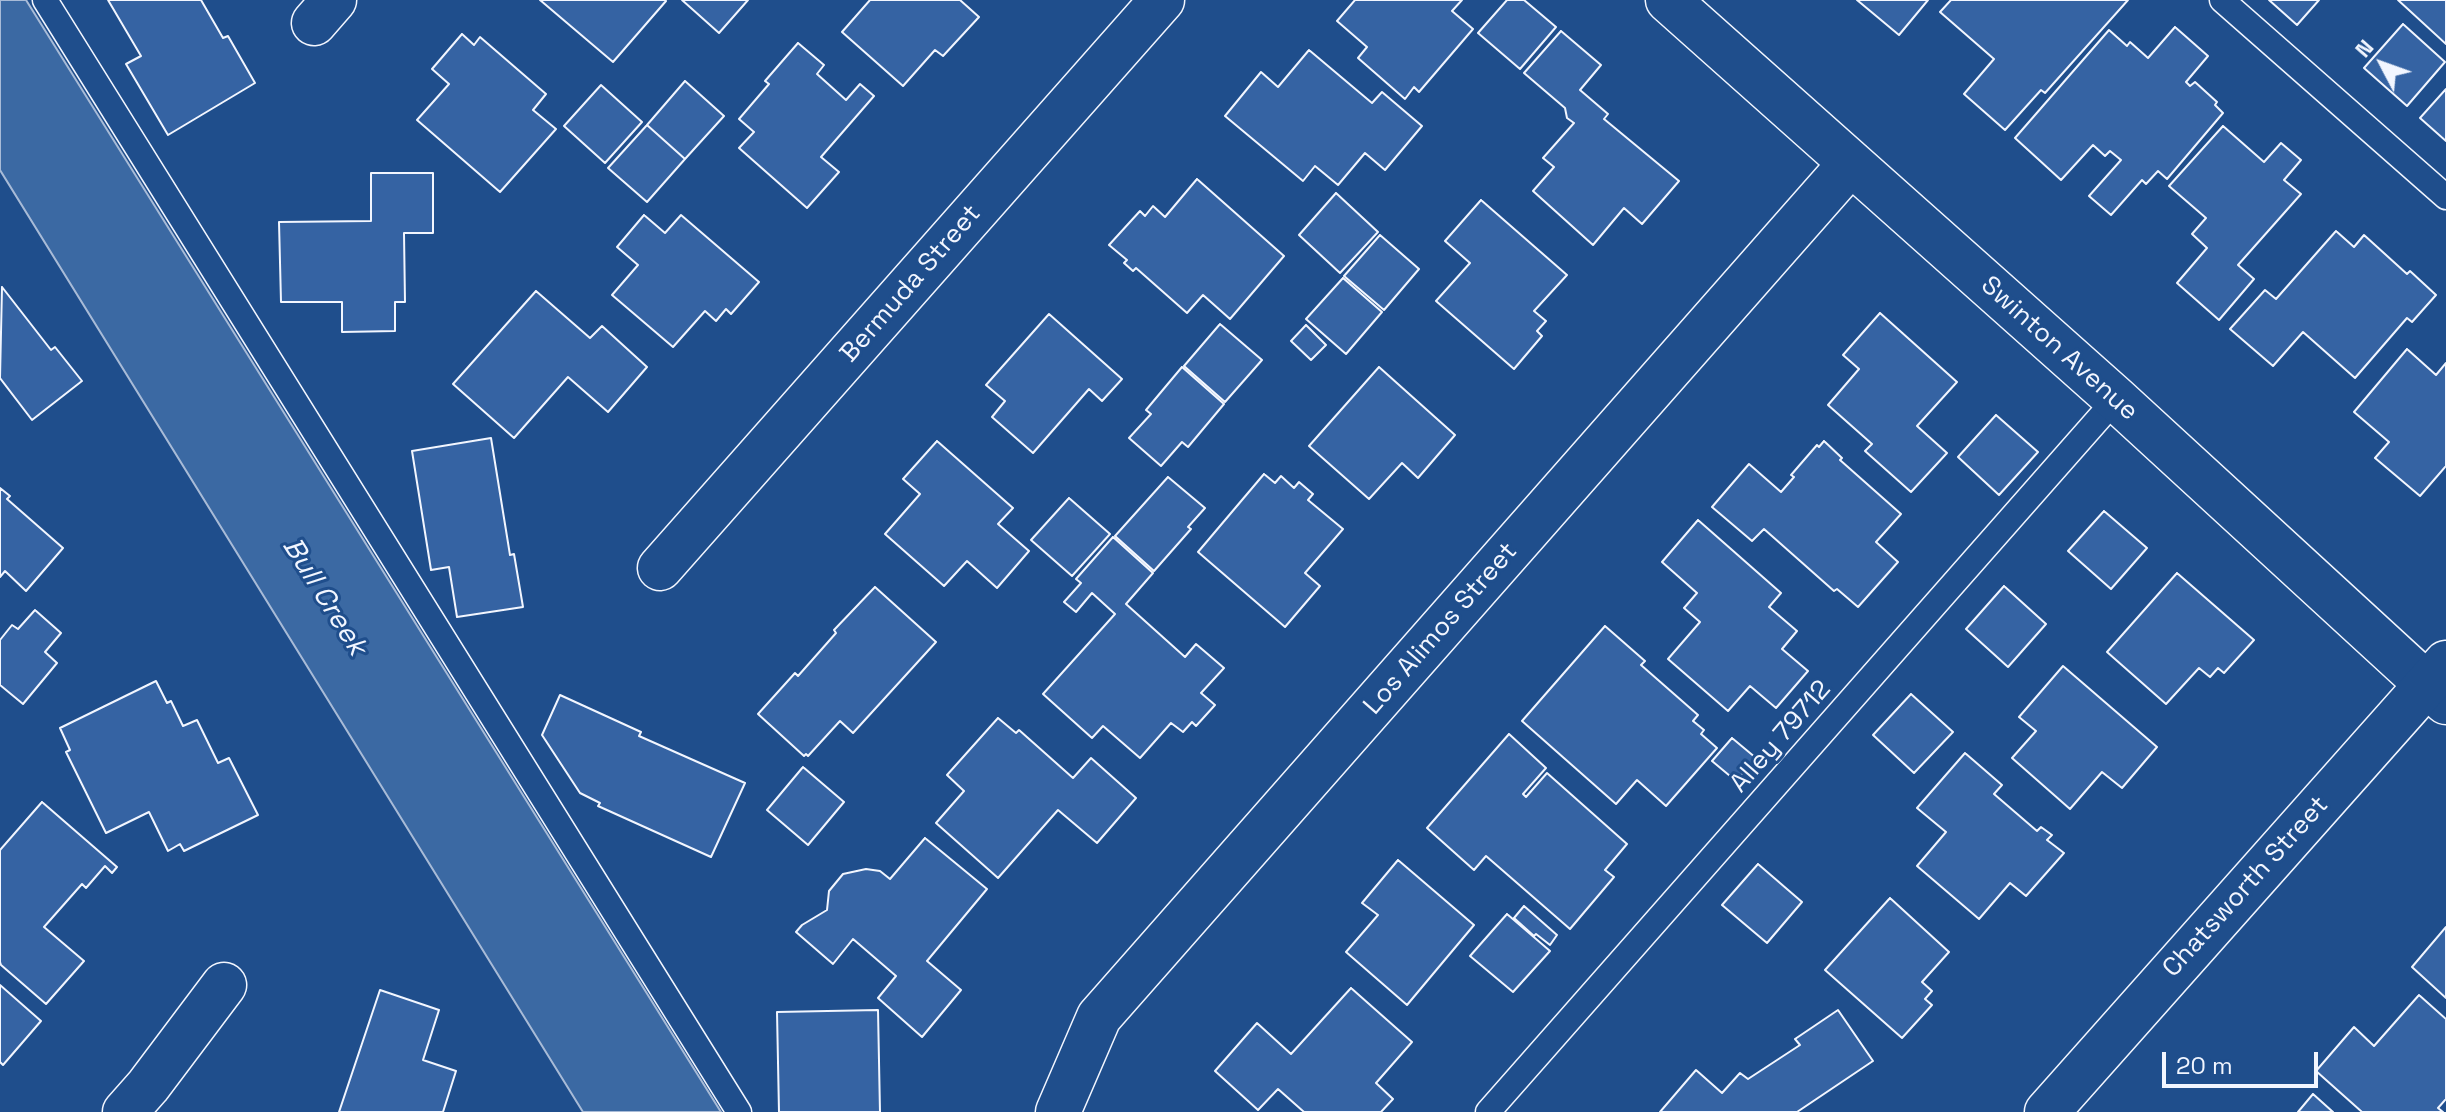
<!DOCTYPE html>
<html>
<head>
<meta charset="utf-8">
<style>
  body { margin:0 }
  #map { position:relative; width:2446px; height:1112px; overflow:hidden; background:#1f4e8c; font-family:"Space Grotesk",sans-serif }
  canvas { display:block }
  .north { position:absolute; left:2342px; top:24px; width:80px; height:80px; -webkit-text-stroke:6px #1f4e8c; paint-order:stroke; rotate:311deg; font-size:22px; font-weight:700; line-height:32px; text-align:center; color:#f2f6ff }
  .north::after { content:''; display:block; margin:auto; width:28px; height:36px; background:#f2f6ff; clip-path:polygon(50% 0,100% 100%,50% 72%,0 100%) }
  .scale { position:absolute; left:2162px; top:1052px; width:156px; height:36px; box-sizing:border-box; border:4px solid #f2f6ff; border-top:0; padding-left:10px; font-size:24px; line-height:28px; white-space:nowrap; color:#f2f6ff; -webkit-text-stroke:6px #1f4e8c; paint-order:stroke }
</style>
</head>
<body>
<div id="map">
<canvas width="2446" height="1112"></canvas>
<div class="north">N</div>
<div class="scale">20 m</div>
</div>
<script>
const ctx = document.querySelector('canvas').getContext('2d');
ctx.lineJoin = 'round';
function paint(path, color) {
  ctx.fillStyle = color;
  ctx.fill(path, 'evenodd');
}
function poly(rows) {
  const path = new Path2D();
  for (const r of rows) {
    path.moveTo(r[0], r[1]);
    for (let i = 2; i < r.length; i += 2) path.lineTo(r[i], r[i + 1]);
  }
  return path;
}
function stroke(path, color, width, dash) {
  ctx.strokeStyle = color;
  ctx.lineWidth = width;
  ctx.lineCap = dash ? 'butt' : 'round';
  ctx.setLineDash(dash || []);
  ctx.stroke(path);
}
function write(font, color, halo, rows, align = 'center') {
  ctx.font = font + ' "Space Grotesk",sans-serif';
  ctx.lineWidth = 6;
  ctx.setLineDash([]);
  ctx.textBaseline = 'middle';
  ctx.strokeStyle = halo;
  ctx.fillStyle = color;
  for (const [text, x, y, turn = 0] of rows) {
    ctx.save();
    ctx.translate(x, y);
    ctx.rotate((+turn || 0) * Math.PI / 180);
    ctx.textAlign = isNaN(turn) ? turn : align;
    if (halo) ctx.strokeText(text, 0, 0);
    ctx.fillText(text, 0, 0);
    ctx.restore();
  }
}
const water = poly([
  [0,0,26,0,721,1112,583,1112,0,170,0,0]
]);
paint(water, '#3b69a3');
stroke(water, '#a8bbd7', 2);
const building = poly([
  [108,0,201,0,223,38,228,36,255,83,168,135,126,64,141,56,108,0],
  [540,0,665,0,666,1,613,62,540,0],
  [682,0,748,0,719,33,682,0],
  [870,0,960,0,979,17,943,56,935,50,903,86,842,32,870,0],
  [1355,0,1462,0,1452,11,1473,29,1419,92,1414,87,1405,99,1358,58,1367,47,1337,21,1355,0],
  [1507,0,1524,0,1556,27,1520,69,1478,33,1507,0],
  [1857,0,1928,0,1899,35,1857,0],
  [1951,0,2128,0,2045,93,2041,90,2005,130,1964,94,1994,59,1940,12,1951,0],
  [2269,0,2319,0,2297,25,2269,0],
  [2398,0,2446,0,2446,44,2398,0],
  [2403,24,2445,62,2407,106,2364,68,2403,24],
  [2175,27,2208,56,2186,82,2190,86,2195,82,2217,102,2215,105,2223,113,2167,179,2158,171,2146,184,2142,180,2111,215,2089,196,2121,160,2110,151,2105,156,2093,145,2061,180,2015,138,2109,30,2127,46,2130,42,2148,58,2175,27],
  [1561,31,1601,65,1580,90,1608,114,1604,119,1679,181,1642,224,1624,208,1593,245,1533,191,1554,167,1543,158,1574,123,1567,118,1565,108,1524,73,1561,31],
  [462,34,474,45,480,37,546,94,533,110,556,129,500,192,417,120,449,84,432,69,462,34],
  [798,43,824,65,817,74,846,100,860,84,874,96,821,157,839,172,807,208,739,148,754,132,739,119,769,84,765,81,798,43],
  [1309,50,1372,103,1382,92,1422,126,1385,170,1365,153,1338,185,1315,166,1303,181,1225,116,1261,72,1278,87,1309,50],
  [685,81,724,116,685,159,647,125,685,81],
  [601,85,642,122,605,163,564,126,601,85],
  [2446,89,2446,141,2420,118,2446,89],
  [647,125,685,159,647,202,608,168,647,125],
  [2223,126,2264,162,2281,143,2301,160,2284,180,2301,194,2238,265,2254,279,2219,320,2177,283,2207,248,2192,234,2206,218,2169,186,2223,126],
  [371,173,433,173,433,233,404,233,405,302,395,302,395,331,342,332,342,302,281,302,279,222,371,221,371,173],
  [1197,179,1284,256,1230,319,1203,295,1187,313,1136,268,1133,271,1124,263,1127,260,1109,245,1140,211,1145,216,1153,206,1165,217,1197,179],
  [1336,193,1378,232,1340,273,1299,235,1336,193],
  [1481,200,1567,275,1534,311,1546,321,1537,331,1542,336,1514,369,1436,301,1470,263,1445,241,1481,200],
  [644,215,665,233,681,215,759,282,731,314,726,309,716,321,705,311,673,347,612,295,638,265,617,247,644,215],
  [2336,231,2354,247,2364,235,2407,274,2410,271,2436,295,2412,322,2407,318,2355,378,2303,332,2273,366,2230,329,2265,290,2276,299,2336,231],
  [1380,235,1419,269,1384,310,1344,276,1380,235],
  [1343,278,1382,312,1346,354,1306,319,1343,278],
  [2,287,51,350,55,347,82,381,32,420,0,378,2,287],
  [536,291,590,338,602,326,647,367,608,412,568,377,514,438,453,384,536,291],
  [1880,313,1957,382,1917,426,1947,453,1911,492,1865,451,1872,444,1828,405,1859,369,1843,355,1880,313],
  [1049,314,1122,379,1102,401,1089,389,1033,453,992,417,1005,401,986,385,1049,314],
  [1220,324,1262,360,1225,402,1184,366,1220,324],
  [1306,325,1326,345,1311,360,1291,341,1306,325],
  [2407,349,2436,375,2446,363,2446,466,2420,496,2375,458,2389,442,2354,412,2407,349],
  [1182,367,1224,404,1188,447,1182,442,1161,466,1129,438,1151,414,1146,410,1182,367],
  [1379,367,1455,435,1418,478,1402,463,1369,499,1309,446,1379,367],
  [1996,415,2038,452,1999,495,1958,457,1996,415],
  [491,438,510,555,514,554,523,607,457,617,449,567,431,570,412,451,491,438],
  [937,441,1013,508,998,524,1029,551,997,588,967,561,944,586,885,534,920,494,903,479,937,441],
  [1824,441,1842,458,1840,460,1901,514,1876,542,1898,562,1858,607,1837,589,1834,591,1764,529,1752,541,1712,507,1749,464,1781,492,1794,477,1791,475,1817,445,1819,447,1824,441],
  [1264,474,1275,483,1281,476,1294,488,1299,482,1313,494,1308,500,1343,529,1305,573,1320,586,1285,627,1198,552,1264,474],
  [1168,477,1205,508,1188,527,1191,529,1154,571,1115,536,1168,477],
  [0,488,10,496,7,499,63,548,26,591,5,571,0,577,0,488],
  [1069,498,1110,534,1072,576,1031,540,1069,498],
  [2104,511,2147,548,2111,589,2068,551,2104,511],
  [1698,520,1781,593,1769,607,1797,631,1782,649,1808,671,1776,708,1750,686,1728,711,1668,659,1700,622,1684,608,1697,593,1662,562,1698,520],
  [1113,537,1153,573,1126,604,1185,657,1196,644,1224,668,1201,693,1215,705,1196,726,1192,722,1183,732,1171,723,1140,758,1103,726,1092,738,1043,694,1115,614,1092,593,1076,612,1064,602,1081,583,1076,579,1113,537],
  [2177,573,2254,640,2224,673,2218,668,2210,677,2199,668,2166,704,2107,652,2177,573],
  [2004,586,2046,624,2008,667,1966,629,2004,586],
  [875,587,936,642,853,733,840,721,808,756,806,754,804,756,758,714,795,673,798,676,836,633,834,630,875,587],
  [35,610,61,633,45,652,57,663,23,704,0,685,0,640,12,625,18,629,35,610],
  [1605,626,1645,661,1641,665,1698,715,1693,721,1704,730,1701,734,1717,748,1666,806,1637,780,1616,804,1522,721,1605,626],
  [2063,666,2157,747,2122,788,2102,772,2070,809,2012,758,2036,731,2019,717,2063,666],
  [156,681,167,703,171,701,183,726,197,720,218,763,229,758,258,815,184,851,180,844,168,851,149,812,106,833,66,752,70,750,60,728,156,681],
  [1911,694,1953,732,1914,773,1873,735,1911,694],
  [560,695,641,732,639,736,745,783,711,857,598,806,600,803,580,793,542,735,560,695],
  [998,718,1016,733,1019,730,1073,778,1091,758,1136,798,1097,843,1058,810,998,878,936,823,964,791,947,775,998,718],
  [1509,734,1546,768,1523,794,1526,797,1547,773,1627,844,1605,870,1614,877,1570,929,1486,856,1474,870,1427,828,1509,734],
  [1732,738,1756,758,1736,781,1712,761,1732,738],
  [1965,753,2002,785,1994,794,2037,831,2041,827,2052,835,2047,840,2064,853,2026,896,2010,883,1979,919,1917,866,1946,832,1917,808,1965,753],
  [803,767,844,802,808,845,767,810,803,767],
  [42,802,117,867,112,873,105,866,86,888,82,884,44,927,84,961,46,1004,1,965,0,962,0,850,42,802],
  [925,838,987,889,927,961,961,990,922,1037,878,998,896,976,853,939,833,964,796,932,802,925,827,910,829,891,843,874,866,869,880,871,890,879,925,838],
  [1398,860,1474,925,1407,1005,1346,952,1378,915,1362,903,1398,860],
  [1758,864,1802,902,1767,943,1722,905,1758,864],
  [1890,898,1949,952,1922,982,1932,991,1925,999,1932,1005,1902,1038,1825,970,1890,898],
  [1524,906,1557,935,1550,945,1536,934,1534,936,1514,918,1524,906],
  [1507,914,1550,951,1513,992,1470,956,1507,914],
  [2446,927,2446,998,2412,967,2446,927],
  [0,985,41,1021,3,1065,0,1062,0,985],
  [1351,988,1412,1042,1376,1083,1393,1099,1381,1112,1304,1112,1278,1089,1258,1110,1215,1071,1257,1023,1291,1054,1351,988],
  [380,990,439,1010,423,1060,456,1071,443,1112,339,1112,380,990],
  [2419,995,2446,1019,2446,1099,2438,1108,2443,1112,2362,1112,2316,1071,2354,1027,2374,1046,2419,995],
  [878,1010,880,1112,779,1112,777,1012,878,1010],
  [1838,1010,1873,1061,1797,1112,1660,1112,1696,1070,1722,1093,1740,1073,1748,1079,1800,1045,1795,1039,1838,1010],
  [2313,1094,2333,1112,2298,1112,2313,1094]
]);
paint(building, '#3563a3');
stroke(building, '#f2f6ff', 2);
const lane = poly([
  [45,0,739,1112],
  [2222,0,2446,197],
  [1488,1112,2116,399]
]);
const street = poly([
  [1668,0,2116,399,2446,702],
  [314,23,334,0],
  [660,568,1162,0],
  [125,1112,148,1086,224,985],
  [1058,1112,1099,1017,1851,163]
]);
const secondary = poly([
  [2047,1112,2446,663]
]);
stroke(lane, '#f2f6ff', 27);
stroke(street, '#f2f6ff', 47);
stroke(secondary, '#f2f6ff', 47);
stroke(lane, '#1f4e8c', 24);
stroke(street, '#1f4e8c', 44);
stroke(secondary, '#1f4e8c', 44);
write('26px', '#f2f6ff', '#1f4e8c', [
  ["Bermuda Street",911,284,-49],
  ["Swinton Avenue",2059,349,42],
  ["Los Alimos Street",1441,629,-49],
  ["Alley 79712",1781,737,-49],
  ["Chatsworth Street",2246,887,-48]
]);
write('italic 28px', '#f2f6ff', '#1f4e8c', [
  ["Bull Creek",324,597,58]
]);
</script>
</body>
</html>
